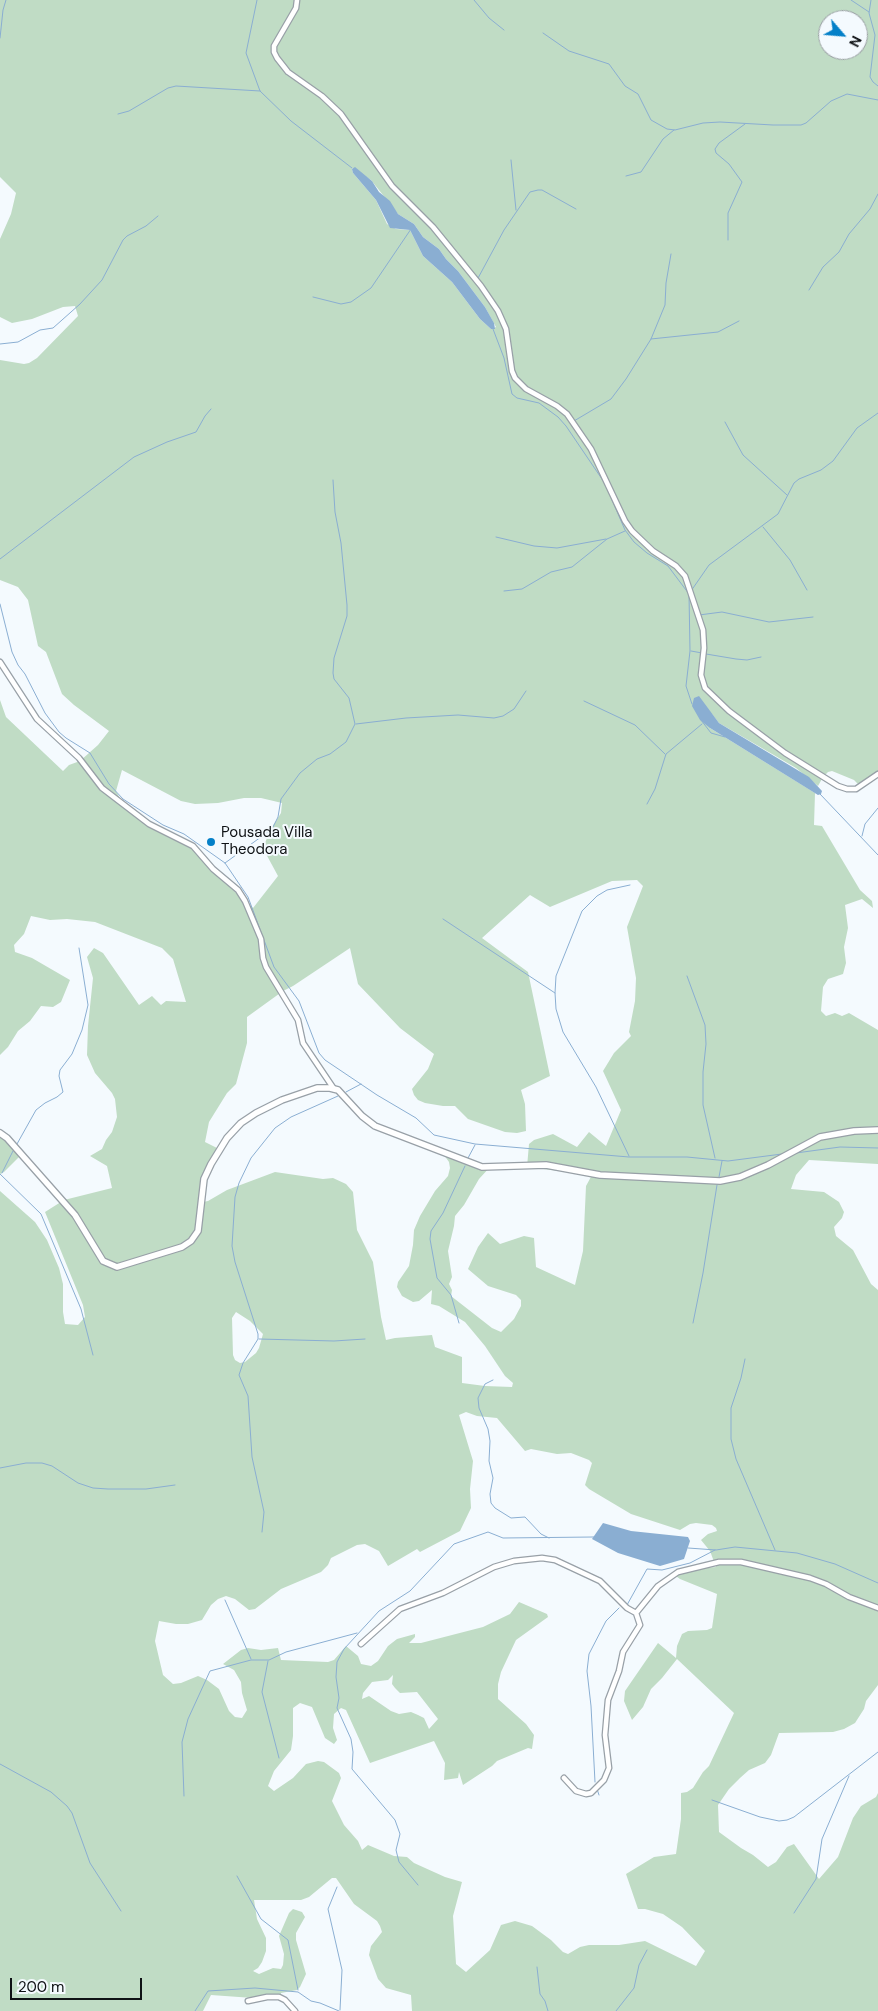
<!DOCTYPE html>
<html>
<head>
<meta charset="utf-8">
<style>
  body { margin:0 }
  #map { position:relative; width:878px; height:2011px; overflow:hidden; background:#f4fafe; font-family:"DM Sans",sans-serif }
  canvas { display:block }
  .north { position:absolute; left:818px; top:10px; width:50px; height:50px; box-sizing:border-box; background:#f4fafe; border:1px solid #989da1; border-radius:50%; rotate:117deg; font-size:14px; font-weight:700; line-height:20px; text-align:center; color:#0f1215 }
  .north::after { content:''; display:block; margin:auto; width:18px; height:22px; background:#0480c8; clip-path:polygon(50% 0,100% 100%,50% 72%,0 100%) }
  .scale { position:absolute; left:10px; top:1978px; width:132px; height:22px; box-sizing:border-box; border:2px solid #0f1215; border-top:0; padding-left:6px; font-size:15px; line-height:18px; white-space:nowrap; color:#0f1215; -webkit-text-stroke:4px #f4fafe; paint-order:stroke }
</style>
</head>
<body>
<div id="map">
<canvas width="878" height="2011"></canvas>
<div class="north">N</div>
<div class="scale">200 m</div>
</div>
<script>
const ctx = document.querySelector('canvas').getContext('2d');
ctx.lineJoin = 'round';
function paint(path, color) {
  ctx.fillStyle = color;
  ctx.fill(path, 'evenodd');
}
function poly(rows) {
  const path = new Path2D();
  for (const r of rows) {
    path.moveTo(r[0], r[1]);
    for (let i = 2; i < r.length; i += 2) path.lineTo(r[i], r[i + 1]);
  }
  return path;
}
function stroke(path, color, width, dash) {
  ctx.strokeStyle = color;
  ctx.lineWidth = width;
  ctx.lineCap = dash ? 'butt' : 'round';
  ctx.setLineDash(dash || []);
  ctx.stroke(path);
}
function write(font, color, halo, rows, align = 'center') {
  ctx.font = font + ' "DM Sans",sans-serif';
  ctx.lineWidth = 4;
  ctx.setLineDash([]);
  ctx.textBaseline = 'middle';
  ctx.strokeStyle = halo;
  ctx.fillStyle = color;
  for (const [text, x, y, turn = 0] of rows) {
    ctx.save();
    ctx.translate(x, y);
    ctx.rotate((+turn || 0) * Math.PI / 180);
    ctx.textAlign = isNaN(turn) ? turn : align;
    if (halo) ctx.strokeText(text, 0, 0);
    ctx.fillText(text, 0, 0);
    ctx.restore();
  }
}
paint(poly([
  [0,0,878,0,878,775,861,787,854,780,832,771,828,772,823,777,818,786,796,768,719,723,712,714,710,728,815,793,814,825,822,826,860,890,872,901,873,908,862,899,845,905,848,928,844,947,846,963,843,974,828,979,823,987,821,1011,826,1016,835,1013,842,1016,849,1013,878,1030,878,1164,809,1160,796,1175,791,1189,824,1192,839,1202,844,1212,842,1218,834,1227,836,1236,853,1250,871,1284,878,1290,878,1685,866,1701,864,1709,855,1723,844,1729,833,1732,779,1733,771,1755,765,1763,749,1770,740,1778,729,1789,718,1805,719,1832,741,1848,753,1855,768,1867,776,1862,787,1847,794,1844,819,1879,838,1857,853,1818,861,1806,876,1797,878,1793,878,2011,412,2011,411,1995,386,1988,378,1979,369,1955,371,1946,382,1932,380,1926,377,1921,354,1904,336,1878,332,1878,309,1897,301,1900,254,1900,257,1919,266,1938,266,1951,262,1962,258,1968,253,1971,259,1974,273,1968,281,1969,283,1965,284,1954,279,1936,289,1913,293,1909,302,1912,305,1917,296,1933,296,1940,306,1974,300,1987,297,1990,281,1993,281,2000,211,1995,203,2011,0,2011,0,1191,35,1222,47,1240,59,1268,63,1284,63,1312,65,1324,78,1325,85,1317,83,1305,45,1212,64,1200,112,1188,107,1166,90,1156,102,1149,106,1140,112,1132,117,1117,115,1099,112,1093,95,1073,87,1055,88,1026,93,978,87,957,94,948,103,953,139,1005,152,996,161,1005,166,1001,186,1002,173,959,162,948,95,922,67,919,50,920,31,916,24,934,14,945,15,952,32,958,70,980,61,1002,53,1007,41,1006,30,1021,18,1031,8,1047,0,1055,0,700,6,717,63,771,69,765,80,761,98,745,109,731,74,705,62,694,46,652,38,646,28,600,18,587,0,580,0,360,24,364,29,363,37,358,78,316,75,306,63,307,32,319,12,323,0,317,0,239,11,214,16,193,0,177],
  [828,20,858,20,858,50,828,50],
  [352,168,371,180,398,214,414,224,423,237,439,249,446,259,458,271,485,307,496,327,491,329,480,319,452,282,423,256,410,230,396,229,387,224,376,200,353,173],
  [122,770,181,801,195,804,218,803,244,798,261,798,282,803,281,813,272,827,264,845,265,852,278,876,253,908,212,871,197,852,187,844,125,808,116,791],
  [637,880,643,886,627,927,636,978,635,1001,629,1032,631,1036,614,1053,603,1071,621,1110,606,1146,589,1132,577,1147,553,1134,534,1140,529,1144,527,1167,592,1175,586,1186,583,1251,575,1285,536,1267,534,1238,524,1236,500,1244,488,1233,478,1247,468,1269,488,1286,516,1295,521,1300,521,1306,514,1319,501,1332,492,1328,451,1296,452,1290,449,1284,452,1277,448,1251,454,1226,455,1216,464,1205,479,1179,490,1167,444,1155,449,1162,450,1168,448,1176,435,1191,420,1216,414,1230,413,1245,409,1266,398,1282,397,1287,402,1296,413,1302,419,1301,432,1290,431,1304,439,1306,465,1322,485,1346,505,1376,513,1383,512,1387,485,1386,462,1383,462,1357,435,1347,432,1335,395,1338,386,1340,381,1317,373,1262,357,1230,353,1192,346,1184,333,1178,323,1179,275,1172,227,1190,208,1201,203,1202,207,1179,221,1150,205,1142,209,1122,227,1093,236,1084,247,1043,247,1017,283,991,293,986,350,948,358,984,400,1028,434,1054,428,1069,412,1089,414,1095,418,1100,425,1103,443,1106,455,1106,468,1119,505,1132,517,1133,526,1131,525,1104,521,1090,550,1076,528,972,482,938,530,895,550,907,612,881],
  [236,1312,250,1321,263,1334,259,1348,256,1353,245,1362,240,1363,235,1360,233,1355,232,1318],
  [466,1412,477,1416,497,1418,525,1451,531,1449,557,1454,571,1453,589,1460,592,1463,585,1485,589,1489,631,1514,680,1530,690,1524,696,1523,712,1525,716,1528,717,1531,708,1534,701,1540,710,1551,716,1567,686,1570,673,1574,680,1579,717,1594,712,1628,707,1630,688,1631,682,1634,677,1646,676,1658,658,1643,625,1691,624,1701,632,1720,643,1707,651,1689,662,1678,677,1659,734,1713,709,1766,703,1772,693,1788,687,1792,681,1793,681,1819,676,1854,654,1857,626,1874,638,1909,645,1909,663,1914,682,1927,705,1951,696,1966,645,1941,619,1945,589,1945,580,1947,568,1954,563,1952,551,1940,532,1926,515,1921,501,1925,490,1950,466,1972,456,1964,453,1916,462,1882,445,1877,414,1863,407,1857,394,1856,368,1845,362,1850,358,1841,344,1825,332,1801,341,1778,339,1773,324,1762,318,1761,306,1764,293,1778,274,1791,268,1786,274,1771,291,1750,293,1736,293,1708,300,1703,312,1707,325,1738,334,1744,337,1740,333,1728,334,1714,341,1708,346,1710,370,1763,434,1741,445,1763,444,1780,458,1778,459,1772,463,1785,492,1766,497,1761,528,1748,532,1749,534,1735,526,1724,498,1699,498,1684,501,1672,516,1640,548,1617,547,1614,519,1602,510,1614,483,1627,421,1643,409,1643,415,1637,415,1634,397,1639,388,1646,378,1661,371,1666,361,1664,358,1656,346,1646,334,1660,328,1662,281,1660,278,1648,261,1650,248,1648,241,1650,223,1664,234,1670,241,1682,242,1693,247,1710,242,1718,235,1717,229,1711,219,1689,207,1680,198,1676,181,1683,173,1684,163,1675,155,1641,159,1621,176,1624,188,1624,202,1620,211,1605,218,1599,226,1596,235,1599,249,1610,255,1609,281,1589,321,1572,328,1565,331,1558,357,1545,365,1544,379,1551,388,1566,417,1549,420,1552,460,1531,471,1508,470,1489,473,1461,459,1415],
  [393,1675,392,1684,395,1688,400,1693,417,1692,438,1719,429,1729,424,1718,418,1715,411,1712,399,1714,391,1711,369,1696,362,1699,363,1693,372,1682,388,1680],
  [0,1129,21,1155,4,1172,0,1174]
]), '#c0dcc5');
paint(poly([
  [355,167,372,181,379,192,390,201,398,214,414,224,423,237,439,249,446,259,458,271,485,307,494,323,495,329,491,329,480,319,452,282,423,256,410,230,390,228,376,200,353,173,352,169],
  [699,696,719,723,809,777,822,791,821,794,818,795,710,728,700,720,692,706,694,698],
  [603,1523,631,1531,688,1537,690,1541,684,1559,660,1566,618,1553,592,1539]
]), '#8aaed2');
stroke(poly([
  [257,0,246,53,260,91,291,121,352,168],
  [474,0,489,18,504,30],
  [851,0,869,12],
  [871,0,869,13,875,35,870,77,873,82,878,86],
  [543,33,569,51,609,64,625,86,638,94,651,120,667,129,675,130,703,123,720,122,773,125,801,125,806,123,831,101,847,94,878,100],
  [0,38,3,10,6,0],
  [118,114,129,111,168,88,176,86,260,91],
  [511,160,516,210],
  [626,176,641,172,663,139,674,130],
  [728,240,728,213,742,182,729,164,716,153,715,149,719,143,745,124],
  [477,280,504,230,530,192,538,190,542,190,576,209],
  [809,290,823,267,839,252,849,234,870,209,878,194],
  [313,297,341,304,351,302,371,288,411,229],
  [493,329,504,358,512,394,517,398,539,403,558,417,566,426,606,485],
  [651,339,718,332,739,321],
  [0,344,18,342,40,330,53,328,80,304,102,280,123,240,127,236,146,226,158,216],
  [574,421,611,399,626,379,651,339,665,305,666,283,671,254],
  [725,422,743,455,787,495],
  [612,500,625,530,634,542,647,553,668,566,689,594,690,651,686,686,692,704],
  [763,527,790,560,807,590],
  [496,537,534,546,557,548,606,539],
  [0,559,134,457,167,442,196,432,205,416,211,409],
  [504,591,522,589,551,572,572,567,607,539,625,531],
  [691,591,709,565,778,514,794,483,799,479,821,470,833,461,857,428,878,413],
  [0,604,12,652,18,665,25,674,45,713,59,732,66,738,90,753,109,784,123,799,163,825,184,834,225,863,248,897,274,967,299,1001,319,1053,325,1060,377,1095,416,1118,434,1135,475,1144,629,1157,687,1157,728,1161,782,1154],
  [699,615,722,612,769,622,813,617],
  [691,651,702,653],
  [706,654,736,659,747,660,761,657],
  [584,701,635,725,665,754],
  [701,720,711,733,725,737],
  [356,724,406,718,458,715,494,718,503,716,514,709,526,691],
  [820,794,878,855],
  [647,804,655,789,666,754,702,724],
  [862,836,865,824,878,808],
  [225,863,272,829,278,817,281,799,300,773,317,759,330,754,346,742,355,724,349,698,334,679,333,673,334,658,347,616,347,605,341,543,335,512,333,480],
  [443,919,555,993],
  [687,976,705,1025,706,1044,703,1072,703,1105,715,1158],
  [346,1092,361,1084],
  [17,1144,36,1110,45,1103,57,1097,63,1092,59,1076,60,1070,72,1054,82,1030,88,1005,79,948],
  [796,1153,840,1147,878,1148],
  [629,1156,596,1087,563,1032,556,1009,555,993,556,976,582,911,597,896,607,890,630,885],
  [468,1158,475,1145],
  [2,1173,13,1151],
  [0,1174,41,1214,81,1309,93,1355],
  [719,1177,722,1161],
  [459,1323,451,1295,437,1278,430,1239,431,1231,443,1213,465,1166],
  [693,1323,703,1273,717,1185],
  [259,1339,334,1341,365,1339],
  [745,1359,741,1378,731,1408,731,1439,736,1459,775,1550],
  [493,1380,485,1384,478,1398,479,1408,488,1429,490,1441,489,1461,493,1478,490,1494,491,1503,495,1508,511,1518,525,1517,541,1534,549,1538],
  [0,1468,26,1463,42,1463,52,1466,78,1483,93,1488,108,1489,146,1489,175,1485],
  [262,1532,264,1512,252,1457,248,1396,239,1375,243,1363,258,1339,258,1334,235,1262,232,1246,235,1197,239,1183,251,1158,275,1128,291,1117,338,1096],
  [688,1548,716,1550,735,1547,797,1553,835,1564,878,1583],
  [225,1600,251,1659],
  [627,1605,647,1569,662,1570,690,1563,715,1550],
  [268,1661,262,1692,279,1758],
  [0,1764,51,1792,67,1806,72,1813,90,1863,121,1911],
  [595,1782,591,1706,587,1671,589,1654,606,1621,619,1608],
  [597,1789,599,1795],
  [184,1796,182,1742,188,1719,210,1671,251,1660,269,1660,286,1652,357,1633],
  [712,1800,760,1817,779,1821,787,1820,794,1817,878,1752],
  [237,1876,261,1919,288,1940,298,1990],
  [418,1885,399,1862,396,1850,400,1834,395,1820,352,1769,353,1752,351,1739,337,1708,339,1698,336,1677,337,1662,344,1649,379,1611,410,1591,454,1544,488,1532,503,1538,594,1537],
  [337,1887,328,1909,342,1970,340,2010],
  [794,1913,816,1879,822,1839,849,1776],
  [537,1967,540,1994,545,2001,548,2011],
  [195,2011,208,1991,255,1988,298,1992,311,2001,320,2003,339,2011],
  [616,2011,634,1988,639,1965,647,1950]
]), '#8aaed2', 1);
const minor = poly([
  [297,0,296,8,274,46,274,52,277,58,288,72,322,96,341,114,392,186,433,227,481,286,498,311,506,329,512,371,515,378,526,389,557,406,567,414,591,449,625,521,632,531,653,551,676,566,685,576,703,630,704,648,701,675,705,688,729,711,785,753,838,786,847,789,856,789,878,774],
  [0,662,37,719,79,758,102,788,149,824,193,846,213,869,238,890,245,901,261,939,263,958,266,967,298,1020,303,1043,334,1089],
  [636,1613,658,1586,678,1572,719,1562,741,1562,810,1578,826,1584,849,1597,878,1608],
  [361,1644,400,1609,443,1593,494,1567,514,1561,542,1558,555,1560,600,1581,627,1608,636,1613,640,1625,623,1652,619,1671,608,1700,605,1735,609,1768,604,1780,591,1793,586,1794,576,1791,564,1778],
  [248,2001,267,1997,279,1997,285,2000,295,2011]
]);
const tertiary = poly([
  [0,1133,7,1138,75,1215,103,1261,117,1267,182,1247,191,1241,198,1231,204,1179,211,1164,227,1138,241,1123,256,1113,282,1100,317,1088,330,1088,338,1090,362,1116,375,1126,482,1167,546,1165,600,1175,720,1181,740,1177,768,1165,820,1137,854,1131,878,1130]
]);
stroke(minor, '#98a0a7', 7);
stroke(tertiary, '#98a0a7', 8);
stroke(minor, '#fff', 4.5);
stroke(tertiary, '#fff', 5.5);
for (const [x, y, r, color] of [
  [211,842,5,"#0480c8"]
]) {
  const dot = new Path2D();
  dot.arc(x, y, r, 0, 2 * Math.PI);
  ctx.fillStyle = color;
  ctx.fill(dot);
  stroke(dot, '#f4fafe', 2);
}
write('15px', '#0f1215', '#f4fafe', [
  ["Pousada Villa",221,833],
  ["Theodora",221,850]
], 'left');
</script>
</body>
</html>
